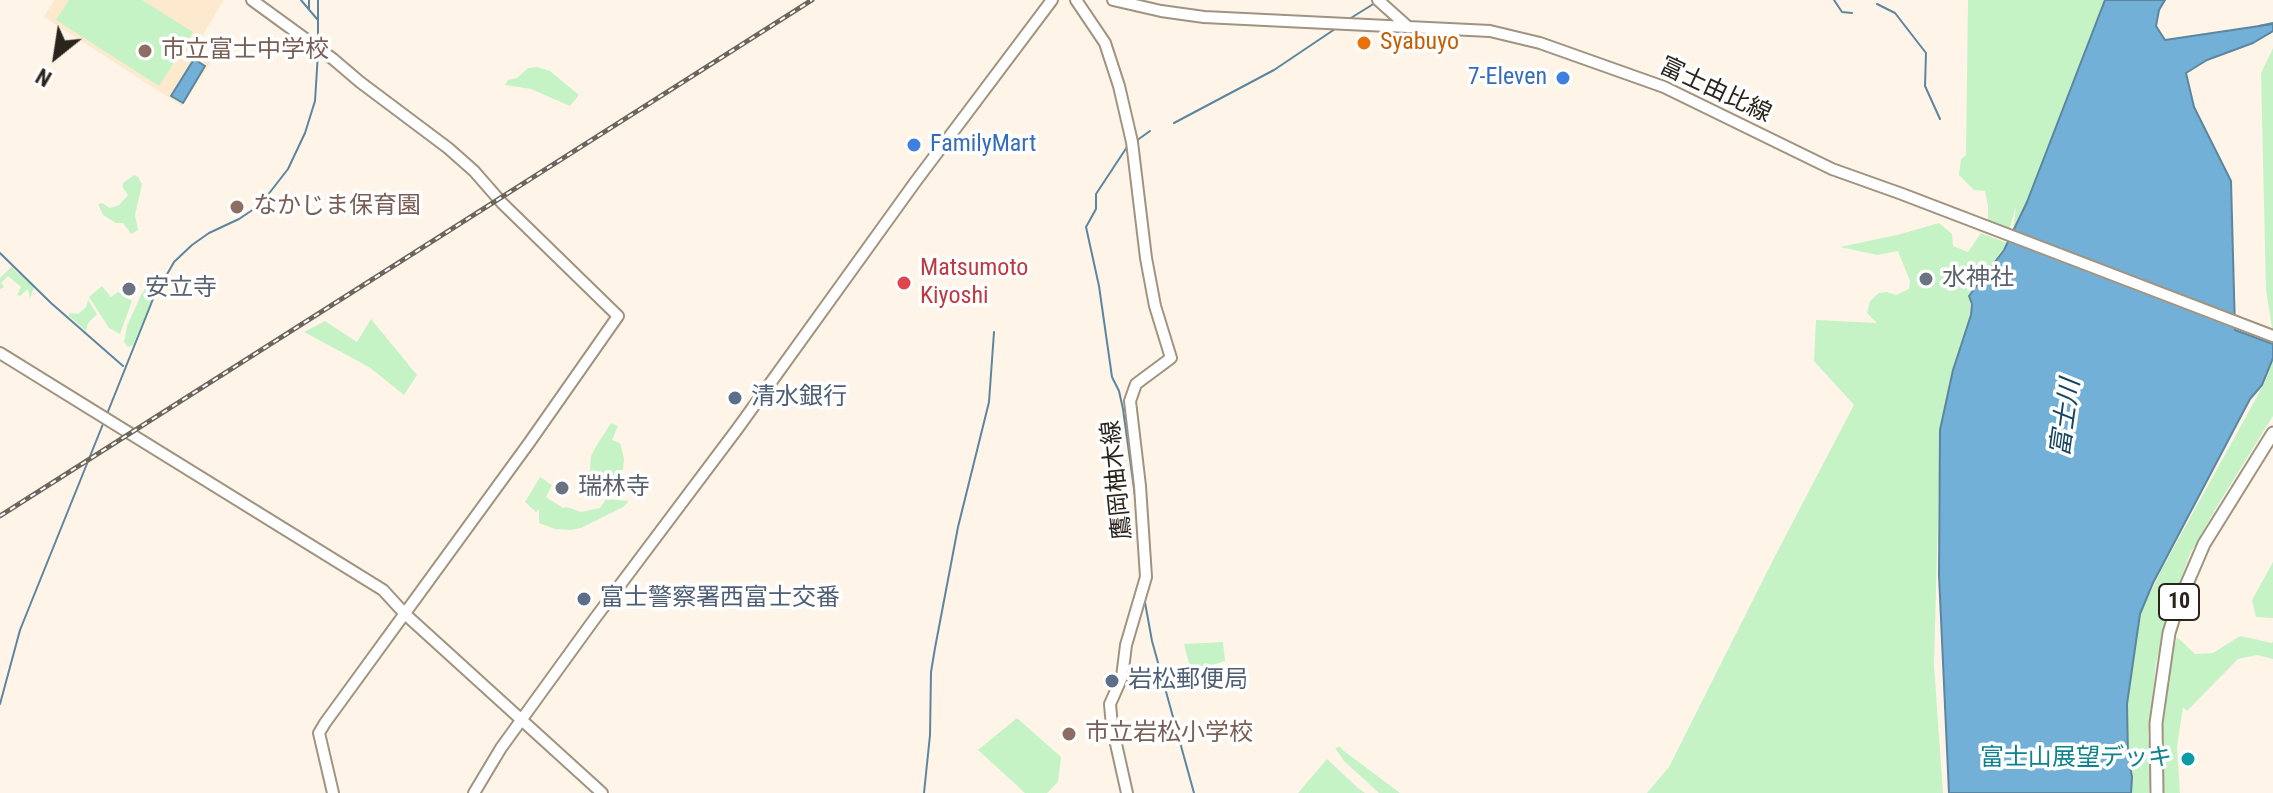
<!DOCTYPE html>
<html>
<head>
<meta charset="utf-8">
<style>
  body { margin:0 }
  #map { position:relative; width:2273px; height:793px; overflow:hidden; background:#fef5e8; font-family:"Roboto Condensed",sans-serif }
  canvas { display:block }
  .north { position:absolute; left:16px; top:16px; width:80px; height:80px; -webkit-text-stroke:6px #fff; paint-order:stroke; rotate:210deg; font-size:22px; font-weight:700; line-height:32px; text-align:center; color:#2a241c }
  .north::after { content:''; display:block; margin:auto; width:28px; height:36px; background:#2a241c; clip-path:polygon(50% 0,100% 100%,50% 72%,0 100%) }
</style>
</head>
<body>
<div id="map">
<canvas width="2273" height="793"></canvas>
<div class="north">N</div>
</div>
<script>
const ctx = document.querySelector('canvas').getContext('2d');
ctx.lineJoin = 'round';
function paint(path, color) {
  ctx.fillStyle = color;
  ctx.fill(path, 'evenodd');
}
function poly(rows) {
  const path = new Path2D();
  for (const r of rows) {
    path.moveTo(r[0], r[1]);
    for (let i = 2; i < r.length; i += 2) path.lineTo(r[i], r[i + 1]);
  }
  return path;
}
function stroke(path, color, width, dash) {
  ctx.strokeStyle = color;
  ctx.lineWidth = width;
  ctx.lineCap = dash ? 'butt' : 'round';
  ctx.setLineDash(dash || []);
  ctx.stroke(path);
}
function write(font, color, halo, rows, align = 'center') {
  ctx.font = font + ' "Roboto Condensed","Noto Sans JP",sans-serif';
  ctx.lineWidth = 7;
  ctx.setLineDash([]);
  ctx.textBaseline = 'middle';
  ctx.strokeStyle = halo;
  ctx.fillStyle = color;
  for (const [text, x, y, turn = 0] of rows) {
    ctx.save();
    ctx.translate(x, y);
    ctx.rotate((+turn || 0) * Math.PI / 180);
    ctx.textAlign = isNaN(turn) ? turn : align;
    if (halo) ctx.strokeText(text, 0, 0);
    ctx.fillText(text, 0, 0);
    ctx.restore();
  }
}
paint(poly([
  [54,0,224,0,194,49,194,54,212,60,182,106,44,17]
]), '#fdeace');
paint(poly([
  [69,0,142,0,193,32,159,86,56,20],
  [1968,0,2108,0,2075,114,2013,230,2016,206,2009,231,1988,223,1988,206,1985,191,1974,190,1959,175,1961,159,1966,155],
  [2273,48,2273,334,2266,290,2261,73],
  [537,67,550,71,579,95,570,106,531,89,505,85,508,80,517,78,528,68],
  [134,175,138,177,142,184,135,215,138,230,131,234,123,223,116,223,103,215,98,204,102,203,110,208,119,205,128,195,123,188,123,183],
  [1939,223,1952,234,1953,246,1968,252,1981,233,2007,243,1970,295,1971,315,1955,361,1940,443,1934,665,1943,793,1647,793,1669,767,1774,558,1854,405,1814,361,1816,320,1877,323,1867,313,1870,301,1879,293,1887,292,1896,295,1909,289,1910,281,1898,251,1877,255,1840,247,1897,235],
  [11,267,34,287,30,299,28,289,20,296,17,295,21,287,8,276,1,283,4,287,0,289,0,278],
  [156,277,160,278,157,288,133,345,128,347,124,342,127,326,141,295,150,282],
  [102,286,111,297,118,292,132,301,120,334,109,328,89,297],
  [88,300,97,314,88,323,86,331,69,316,69,313,78,314,86,307],
  [371,319,417,375,404,395,369,367,304,332,325,321,357,342],
  [2273,359,2273,416,2219,503,2190,554,2167,617,2156,664,2148,735,2151,770,2149,793,2131,793,2126,724,2127,704,2140,614,2162,569,2265,382],
  [611,423,618,426,612,440,620,443,624,459,623,469,618,474,617,480,612,488,594,482,585,482,579,476,590,471,591,456,595,448],
  [540,477,552,485,546,497,563,508,567,507,581,512,600,508,606,499,629,501,623,507,581,528,571,530,555,529,539,523,539,509,536,512,525,502],
  [2273,562,2273,618,2256,617,2252,600],
  [2240,636,2272,643,2273,641,2273,659,2257,655,2238,659,2187,711,2183,707,2177,747,2180,793,2158,793,2158,705,2177,637,2195,654,2213,653],
  [1223,642,1225,661,1191,672,1184,644],
  [1017,718,1061,757,1058,782,1047,793,1025,793,978,750],
  [1340,747,1344,751,1400,793,1379,793,1344,761,1335,748],
  [1327,759,1358,788,1365,793,1298,793]
]), '#c5f3c6');
const water = poly([
  [2105,0,2165,0,2159,10,2156,26,2165,40,2273,24,2273,31,2253,43,2207,60,2186,73,2194,107,2231,181,2235,330,2273,344,2273,358,2262,385,2250,399,2153,583,2140,614,2127,704,2128,756,2132,777,2131,793,1949,793,1939,575,1940,430,1953,370,1971,315,1972,304,1969,296,2004,250,2027,202,2105,0],
  [194,59,205,66,183,103,171,96,194,59]
]);
paint(water, '#72b0d7');
stroke(water, '#5c869f', 2);
paint(poly([
  [2008,231,2239,317,2239,327,2273,339,2273,343,2004,240]
]), '#fef5e8');
stroke(poly([
  [301,0,317,19],
  [1834,0,1842,12,1852,13],
  [1877,4,1895,13,1926,53,1925,86,1940,119],
  [309,9,309,0],
  [1346,21,1375,3],
  [2259,26,2273,23],
  [318,43,318,0],
  [1174,123,1274,70,1335,29],
  [1136,141,1150,131],
  [1127,147,1096,194,1096,209,1086,227,1099,286,1112,377,1119,391,1123,409,1136,503],
  [0,253,51,303,123,366],
  [107,414,153,299,174,262,192,245,209,233,239,219,260,205,288,169,305,133,315,101,318,53],
  [1144,597,1152,641,1194,793],
  [0,704,20,630,103,424],
  [924,793,930,735,931,672,935,648,958,527,989,402,994,332]
]), '#5c869f', 2);
const secondary = poly([
  [252,0,333,59,360,82,448,148,474,171,502,203,618,316,529,443,325,723,319,733,333,793],
  [1076,0,1105,43,1119,86,1132,142,1146,258,1155,306,1171,358,1136,384,1130,401,1140,486,1146,577,1126,645,1122,677,1110,704,1112,726,1127,793],
  [1113,0,1161,11,1204,17,1490,31,1540,43,1664,87,1832,169,1902,194,2273,336],
  [1378,0,1407,26],
  [0,353,383,590,405,614,602,793],
  [474,793,501,748,593,621,738,428,916,181,1052,0]
]);
const primary = poly([
  [2157,793,2156,723,2169,633,2177,607,2204,544,2273,433]
]);
stroke(secondary, '#a0937f', 14);
stroke(primary, '#a0937f', 15);
stroke(secondary, '#fff', 10);
stroke(primary, '#fff', 11);
const rail = poly([
  [0,516,812,0]
]);
stroke(rail, '#6c655b', 5);
stroke(rail, '#fff', 2, [6]);
for (const [x, y, r, color] of [
  [1364,43,8,"#e8710a"],
  [145,51,8,"#8d6e63"],
  [1563,78,8,"#3f7fe0"],
  [914,145,8,"#3f7fe0"],
  [237,207,8,"#8d6e63"],
  [1926,279,8,"#6b7280"],
  [904,283,8,"#e0444e"],
  [129,289,8,"#6b7280"],
  [735,398,8,"#5c6f8a"],
  [562,488,8,"#6b7280"],
  [584,599,8,"#5c6f8a"],
  [1112,681,8,"#5c6f8a"],
  [1069,734,8,"#8d6e63"],
  [2188,759,8,"#0f9aa8"]
]) {
  const dot = new Path2D();
  dot.arc(x, y, r, 0, 2 * Math.PI);
  ctx.fillStyle = color;
  ctx.fill(dot);
  stroke(dot, '#fff', 3);
}
for (const [x, y, w] of [
  [2179,602,40]
]) {
  const box = new Path2D();
  box.roundRect(x - w / 2, y - 18, w, 36, 6);
  ctx.fillStyle = '#fff';
  ctx.fill(box);
  stroke(box, '#2a241c', 2);
}
write('bold 22px', '#2a241c', null, [
  ["10",2179,602]
]);
write('24px', '#c56008', '#fff', [
  ["Syabuyo",1380,43]
], 'left');
write('24px', '#785e54', '#fff', [
  ["市立富士中学校",161,51],
  ["なかじま保育園",253,207],
  ["市立岩松小学校",1085,734]
], 'left');
write('24px', '#366cbe', '#fff', [
  ["7-Eleven",1547,78],
  ["FamilyMart",930,145,"left"]
], 'right');
write('24px', '#2a241c', '#fff', [
  ["富士由比線",1715,91,25],
  ["鷹岡柚木線",1118,480,-96]
]);
write('24px', '#be3a42', '#fff', [
  ["Matsumoto",920,269],
  ["Kiyoshi",920,297]
], 'left');
write('24px', '#5b616d', '#fff', [
  ["水神社",1942,279],
  ["安立寺",145,289],
  ["瑞林寺",578,488]
], 'left');
write('24px', '#4e5e75', '#fff', [
  ["清水銀行",751,398],
  ["富士警察署西富士交番",600,599],
  ["岩松郵便局",1128,681]
], 'left');
write('24px', '#0d838f', '#fff', [
  ["富士山展望デッキ",2172,759]
], 'right');
write('italic 26px', '#154661', '#fff', [
  ["富士川",2067,418,-82]
]);
</script>
</body>
</html>
